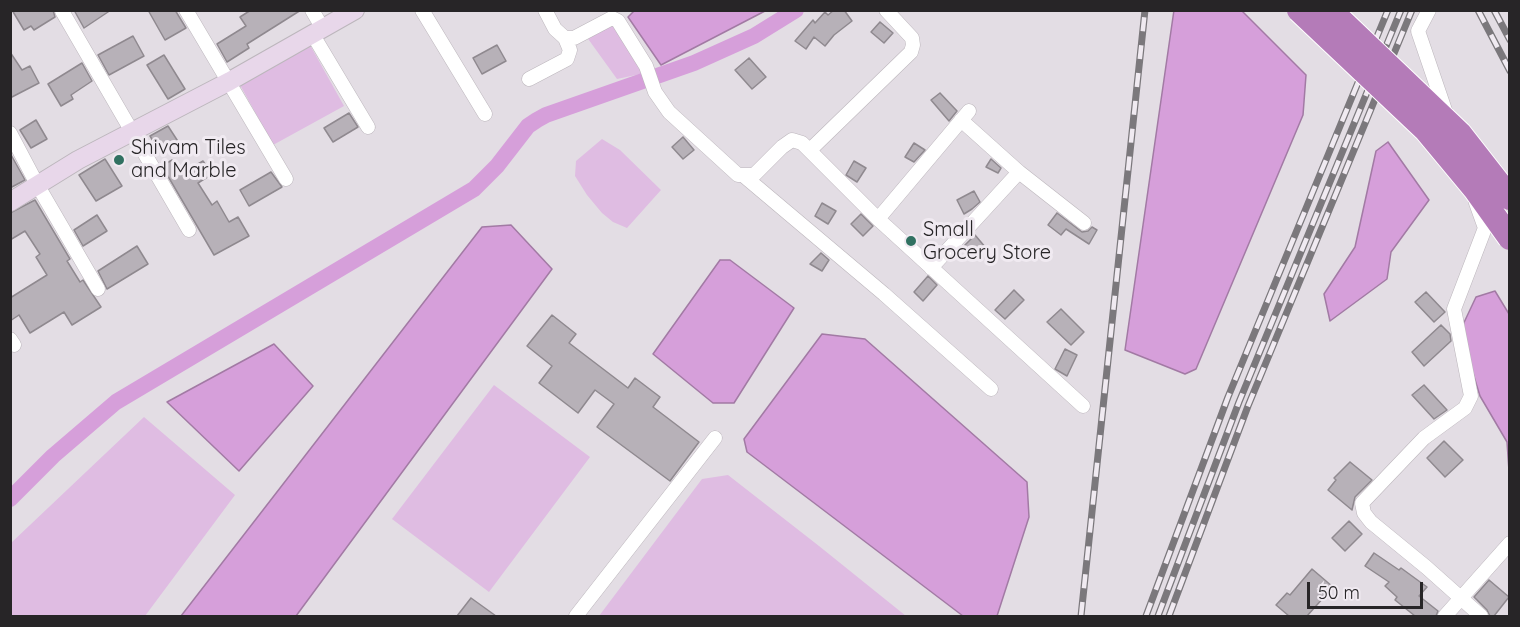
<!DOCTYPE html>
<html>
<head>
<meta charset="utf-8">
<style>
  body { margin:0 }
  #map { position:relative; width:1520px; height:627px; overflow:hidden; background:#e3dde4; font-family:Quicksand,sans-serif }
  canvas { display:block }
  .frame { position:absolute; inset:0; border:12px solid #272527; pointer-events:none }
  .scale { position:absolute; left:1307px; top:582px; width:116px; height:27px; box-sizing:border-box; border:3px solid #272527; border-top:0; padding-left:8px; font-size:18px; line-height:21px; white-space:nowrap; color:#272527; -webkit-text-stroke:4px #f0eaf1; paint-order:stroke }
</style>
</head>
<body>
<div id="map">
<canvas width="1520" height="627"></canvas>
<div class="frame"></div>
<div class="scale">50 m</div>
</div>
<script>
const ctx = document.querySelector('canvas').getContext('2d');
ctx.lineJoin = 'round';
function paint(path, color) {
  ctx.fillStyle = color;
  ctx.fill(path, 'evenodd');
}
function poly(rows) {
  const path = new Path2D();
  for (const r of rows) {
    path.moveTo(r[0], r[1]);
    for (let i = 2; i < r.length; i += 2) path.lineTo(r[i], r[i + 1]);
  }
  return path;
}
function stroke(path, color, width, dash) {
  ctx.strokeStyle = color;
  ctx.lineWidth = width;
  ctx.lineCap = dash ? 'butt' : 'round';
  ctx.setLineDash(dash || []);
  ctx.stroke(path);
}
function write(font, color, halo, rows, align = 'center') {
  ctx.font = font + ' Quicksand,sans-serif';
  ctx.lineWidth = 6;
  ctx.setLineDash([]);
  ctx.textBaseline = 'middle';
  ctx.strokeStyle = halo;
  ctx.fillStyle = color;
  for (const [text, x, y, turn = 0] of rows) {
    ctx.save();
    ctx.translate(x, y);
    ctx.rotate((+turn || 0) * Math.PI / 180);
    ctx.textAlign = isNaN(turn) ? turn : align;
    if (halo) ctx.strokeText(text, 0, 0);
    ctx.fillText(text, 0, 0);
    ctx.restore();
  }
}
paint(poly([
  [613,25,645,73,617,79,586,36],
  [310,45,344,106,273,145,239,83],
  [602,139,620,150,661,190,627,228,613,222,602,213,587,195,575,176,576,161],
  [494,385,590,457,489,592,392,519],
  [144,417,235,495,145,616,11,616,11,543],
  [728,475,819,546,906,616,599,616,702,479]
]), '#dfbce2');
const water = poly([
  [1174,10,1242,11,1306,75,1303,115,1196,369,1185,374,1125,350,1174,10],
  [634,11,634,10,765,11,661,65,628,17,634,11],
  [1388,142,1429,200,1391,252,1387,279,1330,321,1324,294,1355,247,1376,151,1388,142],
  [511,225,552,269,296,616,181,616,482,227,511,225],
  [720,260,730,260,794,308,734,403,713,403,653,354,720,260],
  [1495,291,1509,314,1509,471,1507,442,1480,396,1460,331,1476,297,1495,291],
  [822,334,865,339,1027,482,1029,517,997,616,963,616,747,452,744,439,822,334],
  [274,344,313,386,239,471,167,402,274,344]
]);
paint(water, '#d69fda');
stroke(water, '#a27aa4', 1.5);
stroke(poly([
  [10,499,53,456,116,402,474,189,497,166,528,126,537,120,546,115,694,63,754,36,796,10]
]), '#d69fda', 16);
const building = poly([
  [12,10,53,10,55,17,34,30,31,26,24,30,12,10],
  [74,10,111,10,84,28,74,10],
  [148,10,175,10,186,28,165,40,148,10],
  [251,10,301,10,247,44,249,48,227,62,217,44,246,26,240,17,251,10],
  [834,10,844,10,852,21,834,35,825,46,814,37,806,49,795,41,813,20,815,23,825,12,828,15,834,10],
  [880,22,893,33,884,43,871,32,880,22],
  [133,36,144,56,109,75,98,55,133,36],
  [497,45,506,61,482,74,473,58,497,45],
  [10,52,22,70,30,66,39,83,10,98,10,52],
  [164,55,185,89,168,99,147,65,164,55],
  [749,58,766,77,752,89,735,70,749,58],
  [82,63,92,81,71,95,73,99,61,106,48,84,82,63],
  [940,93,957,111,949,121,931,100,940,93],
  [349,113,358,127,333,142,324,128,349,113],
  [36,120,47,139,31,148,20,130,36,120],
  [168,126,179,143,161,154,150,136,168,126],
  [683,137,694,150,683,159,672,147,683,137],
  [914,143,925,150,914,162,905,157,914,143],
  [10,153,25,180,10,188,10,153],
  [105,159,122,186,96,201,79,175,105,159],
  [991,159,1001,168,998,173,986,167,991,159],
  [172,160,181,174,203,161,212,174,198,183,212,205,217,201,229,222,238,217,249,236,214,255,162,166,172,160],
  [854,161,866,168,857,182,846,175,854,161],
  [271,172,282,187,249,206,240,190,271,172],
  [974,191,980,202,972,209,964,214,957,200,974,191],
  [35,200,70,259,67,261,80,282,83,280,101,307,72,325,64,312,30,333,19,315,10,321,10,298,47,275,36,257,40,254,25,231,10,240,10,213,35,200],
  [822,203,836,211,828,224,815,216,822,203],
  [1057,213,1082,232,1088,231,1092,227,1097,230,1089,244,1066,229,1061,235,1048,225,1057,213],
  [861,214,873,226,863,236,851,224,861,214],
  [97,215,107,231,83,246,74,230,97,215],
  [975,235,986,248,973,259,963,247,975,235],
  [137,246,148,264,107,289,98,271,137,246],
  [821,253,829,260,822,271,810,264,821,253],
  [928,276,937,285,923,301,914,292,928,276],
  [1014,290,1024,300,1005,319,995,310,1014,290],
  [1426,292,1445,312,1434,322,1415,302,1426,292],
  [1061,309,1084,332,1071,345,1047,322,1061,309],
  [552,315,576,334,569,343,628,388,635,378,660,397,653,407,699,442,670,481,597,427,614,404,595,390,578,413,539,383,552,366,527,346,552,315],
  [1441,325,1450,334,1451,341,1424,366,1412,352,1441,325],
  [1065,349,1077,355,1067,376,1055,369,1065,349],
  [1424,385,1447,410,1434,419,1412,395,1424,385],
  [1444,441,1463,460,1445,477,1427,458,1444,441],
  [1350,462,1372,480,1355,497,1352,510,1328,490,1336,480,1334,478,1350,462],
  [1349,521,1362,534,1345,551,1332,538,1349,521],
  [1374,553,1399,570,1401,568,1427,587,1419,596,1438,611,1436,616,1415,616,1395,600,1397,597,1385,586,1389,582,1365,566,1374,553],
  [1312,569,1333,587,1307,616,1289,616,1276,605,1287,593,1290,595,1312,569],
  [1489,580,1509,597,1494,616,1490,616,1487,610,1474,597,1489,580],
  [471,598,496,616,457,616,471,598]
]);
paint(building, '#b7b1b8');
stroke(building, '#8f898f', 1.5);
const street = poly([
  [186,10,286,179],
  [312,10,323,29],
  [422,10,485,114],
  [545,10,555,29,565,38,574,38,612,18,618,21,646,66,655,92,669,112,738,175,754,175,782,147,792,140,802,143,878,219,1083,406],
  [1429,10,1418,31,1447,116],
  [62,11,189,230],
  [313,35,368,127],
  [529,79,567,59,570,50,565,38],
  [961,120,1019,172,1084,223],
  [10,133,38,186,98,289],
  [810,150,911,52,913,45,912,38,886,10],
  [744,176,884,294,991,389],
  [1476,203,1485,228,1454,309,1471,396,1465,408,1424,438,1362,503,1364,513,1371,522,1426,567,1481,616],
  [878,219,969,111],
  [931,268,1019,172],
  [10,339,14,345],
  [576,616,715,438],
  [1445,616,1510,543]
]);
const secondary = poly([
  [10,202,78,160,230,81,355,10]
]);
stroke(street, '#bcb6bc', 15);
stroke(secondary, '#bcb6bc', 20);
stroke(street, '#fff', 14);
stroke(secondary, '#e8d7ea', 18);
const rail = poly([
  [1478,10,1510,71],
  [1494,10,1510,40],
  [1081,616,1145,10],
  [1146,616,1228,397,1388,10],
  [1158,616,1239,402,1401,10],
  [1169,616,1248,406,1412,10]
]);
stroke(rail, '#7b787c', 7);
stroke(rail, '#f0eaf1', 4.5, [14]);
const highwayBridge = poly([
  [1299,10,1426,130,1475,189,1510,238],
  [1330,10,1460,134,1510,198]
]);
stroke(highwayBridge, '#fff', 26, []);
stroke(highwayBridge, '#b47bb8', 24);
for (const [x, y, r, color] of [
  [119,160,6,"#307161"],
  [911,241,6,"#307161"]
]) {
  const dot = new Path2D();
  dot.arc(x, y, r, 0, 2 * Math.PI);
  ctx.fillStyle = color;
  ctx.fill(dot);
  stroke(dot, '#f0eaf1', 2);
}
write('20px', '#272527', '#f0eaf1', [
  ["Shivam Tiles",131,148],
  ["and Marble",131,171],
  ["Small",923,230],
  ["Grocery Store",923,253]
], 'left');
</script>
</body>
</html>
